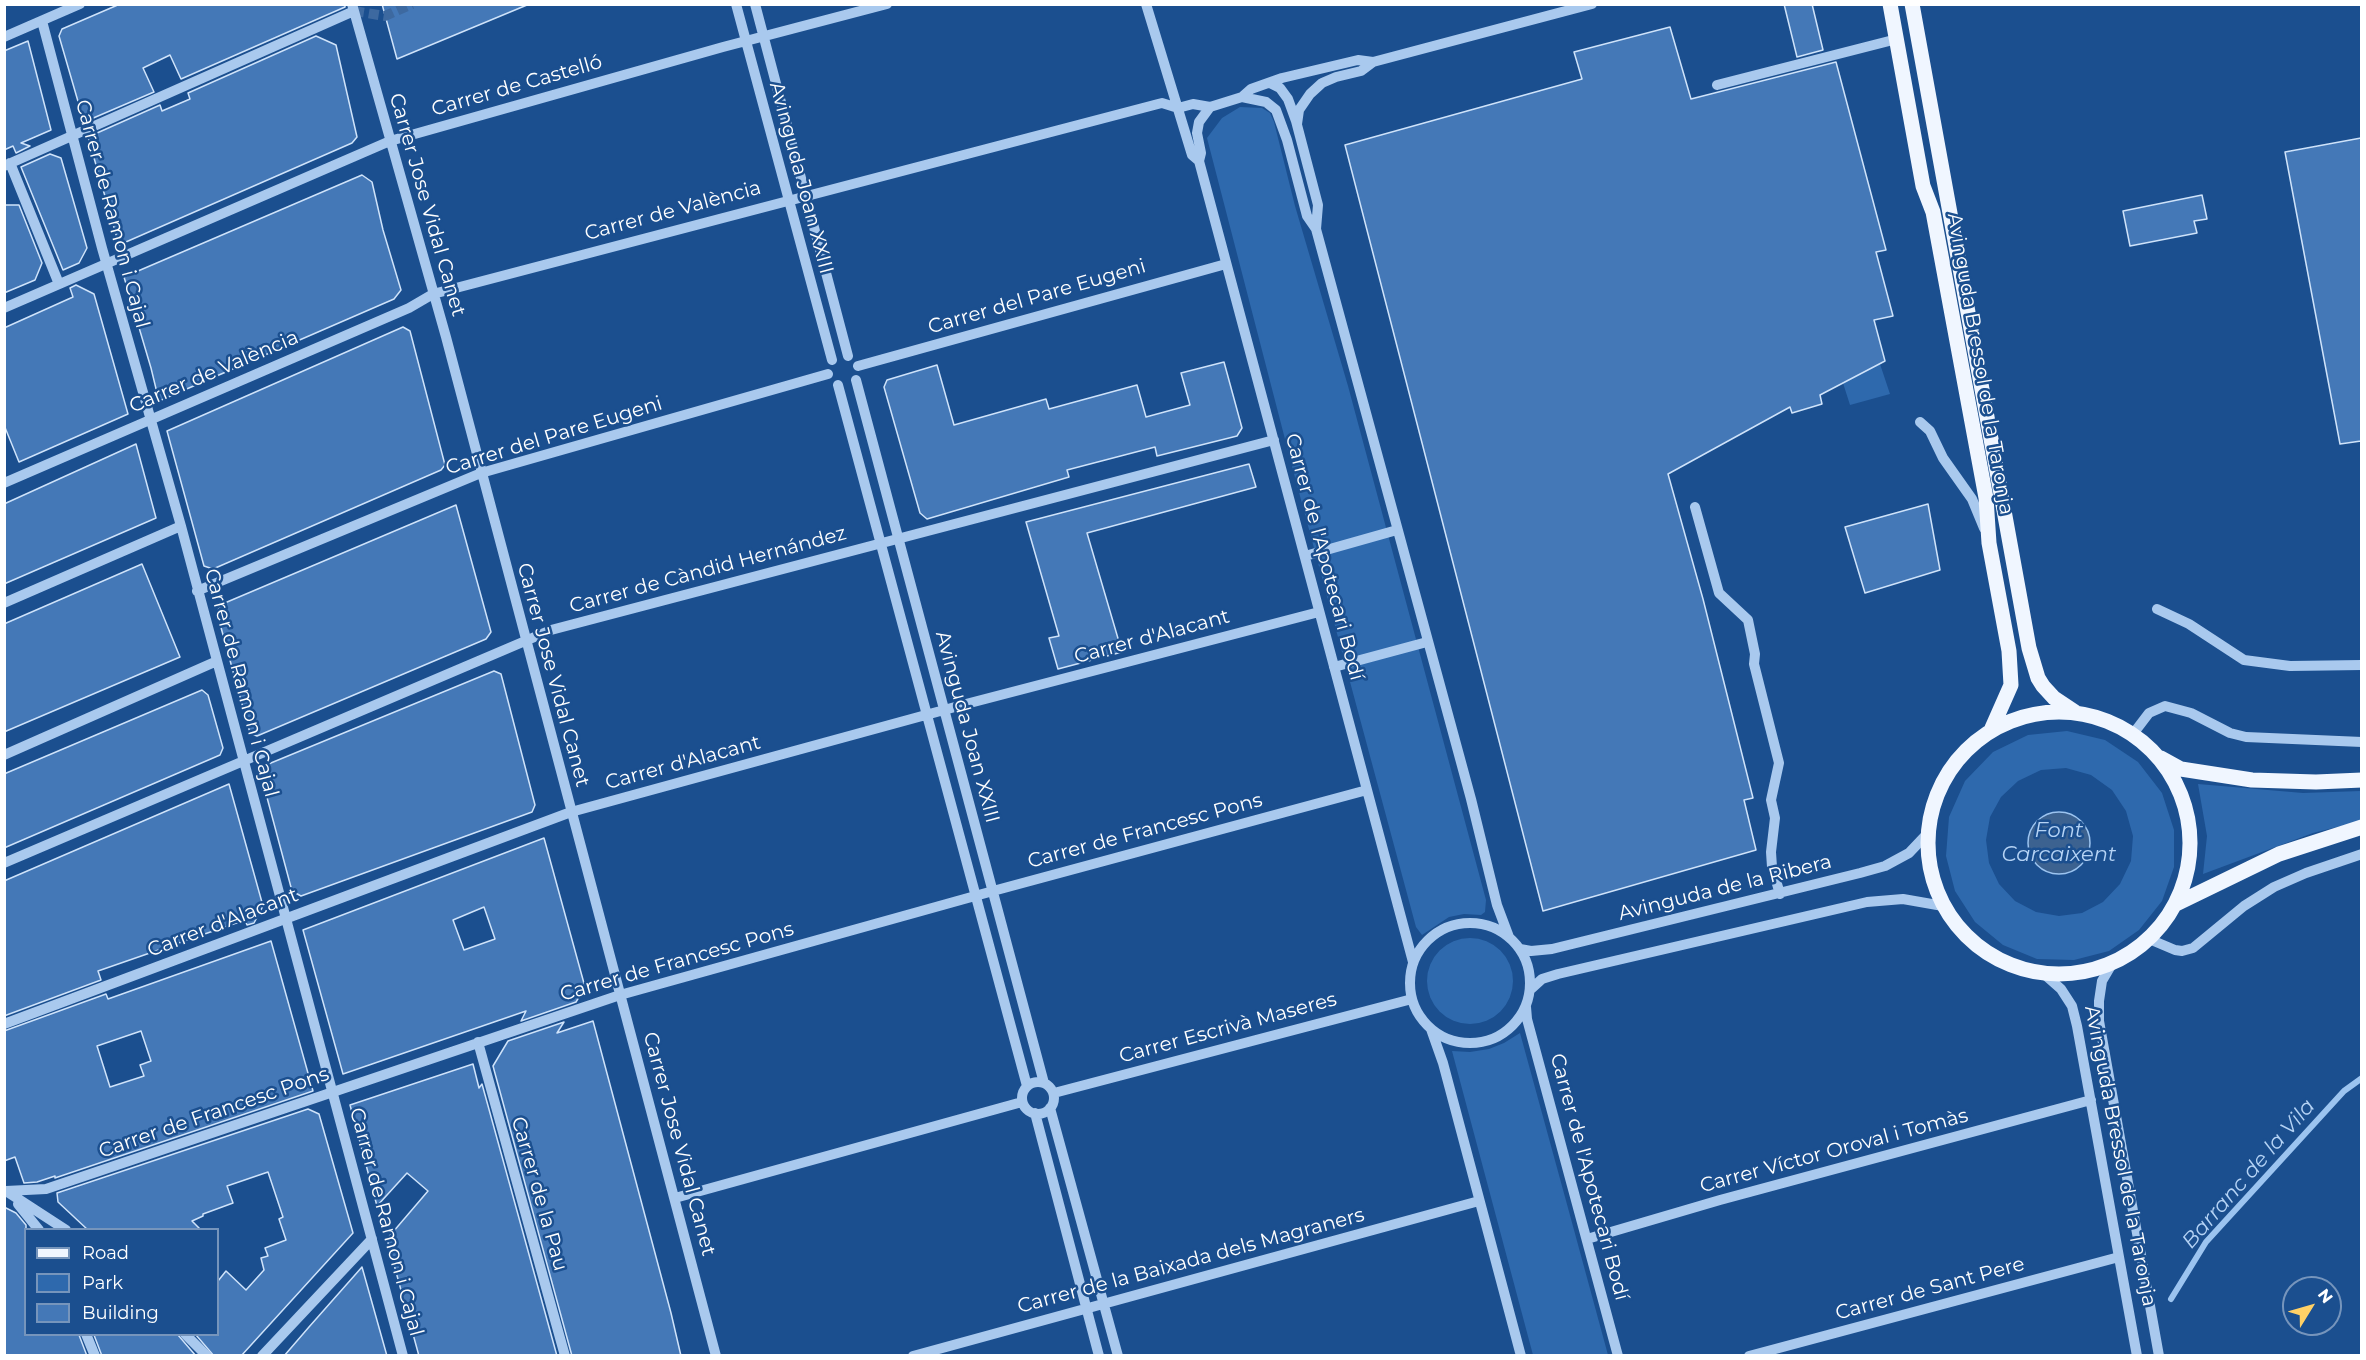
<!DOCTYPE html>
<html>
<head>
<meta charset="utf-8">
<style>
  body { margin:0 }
  #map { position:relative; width:2366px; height:1360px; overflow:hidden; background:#1b4f8f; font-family:Montserrat,sans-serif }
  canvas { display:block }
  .frame { position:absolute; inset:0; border:6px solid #fff; pointer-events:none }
  .legend { position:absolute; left:24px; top:1228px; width:195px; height:108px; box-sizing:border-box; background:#1b4f8f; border:2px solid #7695bc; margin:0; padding:8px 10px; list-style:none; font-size:18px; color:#fff }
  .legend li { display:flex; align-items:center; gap:12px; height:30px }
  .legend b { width:30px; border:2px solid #7695bc }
  .north { position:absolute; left:2282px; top:1276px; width:60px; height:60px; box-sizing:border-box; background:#1b4f8f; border:2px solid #7695bc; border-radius:50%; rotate:53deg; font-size:16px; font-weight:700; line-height:24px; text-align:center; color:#fff }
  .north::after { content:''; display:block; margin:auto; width:21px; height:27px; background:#ffd166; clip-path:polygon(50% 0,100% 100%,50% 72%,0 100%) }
</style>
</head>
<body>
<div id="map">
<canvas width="2366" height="1360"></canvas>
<div class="frame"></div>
<ul class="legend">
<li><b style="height:8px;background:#f0f6ff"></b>Road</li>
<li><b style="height:16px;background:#2e69ad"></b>Park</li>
<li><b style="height:16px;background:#4478b7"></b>Building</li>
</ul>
<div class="north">N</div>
</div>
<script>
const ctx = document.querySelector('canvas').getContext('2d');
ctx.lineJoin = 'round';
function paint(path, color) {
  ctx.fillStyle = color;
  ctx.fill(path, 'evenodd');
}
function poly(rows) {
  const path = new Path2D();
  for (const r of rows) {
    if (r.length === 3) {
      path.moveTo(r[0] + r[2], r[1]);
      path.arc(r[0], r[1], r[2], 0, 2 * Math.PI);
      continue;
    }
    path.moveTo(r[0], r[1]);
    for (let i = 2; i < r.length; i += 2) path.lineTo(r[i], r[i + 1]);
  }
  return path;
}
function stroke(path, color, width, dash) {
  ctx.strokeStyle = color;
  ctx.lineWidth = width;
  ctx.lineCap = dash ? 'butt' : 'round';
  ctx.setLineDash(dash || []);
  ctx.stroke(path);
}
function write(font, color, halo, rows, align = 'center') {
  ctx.font = font + ' Montserrat,sans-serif';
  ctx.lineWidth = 5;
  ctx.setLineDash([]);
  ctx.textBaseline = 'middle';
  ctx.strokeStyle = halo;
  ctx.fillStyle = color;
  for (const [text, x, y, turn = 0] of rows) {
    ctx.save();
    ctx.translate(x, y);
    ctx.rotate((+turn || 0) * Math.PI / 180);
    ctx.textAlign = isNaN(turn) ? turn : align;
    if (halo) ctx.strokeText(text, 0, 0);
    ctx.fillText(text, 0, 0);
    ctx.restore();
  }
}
paint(poly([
  [1240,107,1262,108,1270,113,1274,122,1295,206,1348,386,1486,900,1485,912,1481,915,1464,914,1449,917,1422,935,1416,927,1293,470,1207,138,1222,118],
  [1880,364,1890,394,1850,405,1843,383],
  [2067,731,2105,740,2138,762,2162,793,2174,830,2174,867,2162,901,2139,930,2109,951,2074,960,2037,959,2003,945,1975,922,1955,891,1946,856,1949,817,1965,781,1993,752,2028,735],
  [2066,768,2091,775,2112,790,2126,811,2133,836,2131,861,2120,884,2103,902,2082,913,2059,916,2036,912,2015,901,1999,884,1989,863,1986,840,1990,817,2001,797,2018,781,2041,770],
  [2198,784,2303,793,2361,791,2361,821,2313,833,2203,874,2207,836],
  [1470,981,43],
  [1520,1033,1568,1208,1608,1355,1533,1355,1452,1051,1470,1052,1489,1049,1504,1043]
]), '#2e69ad');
const water = poly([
  [2059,843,31]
]);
paint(water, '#3c6290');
stroke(water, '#9cc4f0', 1.5);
stroke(poly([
  [2171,1299,2206,1242,2344,1091,2362,1078]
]), '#9cc4f0', 6);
const building = poly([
  [120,4,345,4,345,7,181,79,170,55,143,68,154,92,84,122,59,36,62,29,120,4],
  [382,4,527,4,527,5,397,59,382,4],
  [1784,4,1812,4,1823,50,1797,57,1784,4],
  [1670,27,1691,99,1836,62,1886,250,1876,252,1893,316,1874,320,1885,361,1820,395,1822,404,1792,413,1790,407,1668,474,1703,599,1753,798,1744,800,1756,850,1543,911,1345,145,1582,79,1574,52,1670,27],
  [316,36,336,45,357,137,352,143,119,245,88,137,160,105,162,111,190,99,188,93,316,36],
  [28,41,51,130,21,143,30,146,16,153,13,146,4,150,4,51,28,41],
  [2361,138,2361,441,2340,444,2285,152,2361,138],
  [50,154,61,158,87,248,79,263,63,270,21,167,50,154],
  [362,175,372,182,383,230,401,290,394,299,159,401,151,368,124,277,362,175],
  [2202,195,2207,219,2194,221,2197,233,2130,246,2123,211,2202,195],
  [4,205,19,205,42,263,35,280,4,293,4,205],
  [76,285,94,294,128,414,19,462,4,425,4,328,73,297,70,288,76,285],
  [403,327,410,331,445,465,441,470,213,569,204,566,167,431,403,327],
  [1224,362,1242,428,1237,436,1157,456,1155,447,1067,470,1069,477,927,519,920,513,884,387,887,380,937,365,954,425,1046,399,1049,409,1137,385,1146,417,1190,405,1181,373,1224,362],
  [136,444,156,518,4,584,4,504,136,444],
  [1249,464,1256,487,1087,533,1122,652,1058,669,1049,638,1059,636,1026,522,1249,464],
  [1928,504,1940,570,1865,593,1845,527,1928,504],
  [456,505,491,632,486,639,257,736,250,733,217,613,220,605,456,505],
  [142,564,180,657,4,732,4,624,142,564],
  [494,671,501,674,535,805,532,812,301,896,292,891,261,775,266,765,494,671],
  [202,690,208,695,223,748,220,755,4,848,4,774,202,690],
  [229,784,263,906,254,923,247,925,245,920,98,971,101,980,4,1016,4,881,229,784],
  [544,838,585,987,576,1002,521,1021,526,1011,343,1074,303,930,544,838],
  [484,907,495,939,464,950,453,920,484,907],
  [271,941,313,1091,55,1178,55,1176,37,1182,24,1183,15,1157,4,1161,4,1031,106,994,108,999,271,941],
  [141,1031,151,1061,140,1065,144,1076,110,1087,97,1046,141,1031],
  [593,1021,671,1313,681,1356,572,1356,493,1066,508,1041,564,1022,557,1033,593,1021],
  [473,1064,479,1088,482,1084,557,1356,419,1356,387,1239,428,1191,407,1173,377,1206,350,1105,473,1064],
  [308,1109,319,1114,353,1233,241,1356,214,1356,196,1335,218,1335,218,1281,226,1271,246,1290,264,1270,261,1258,268,1256,265,1248,286,1240,279,1219,283,1217,268,1172,227,1186,233,1203,203,1214,203,1216,192,1221,201,1230,88,1230,58,1202,57,1193,308,1109],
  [4,1207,16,1213,26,1225,26,1335,79,1335,87,1356,4,1356,4,1207],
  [362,1267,387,1356,284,1356,309,1327,362,1267],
  [94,1335,178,1335,196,1356,102,1356,94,1335]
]);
paint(building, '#4478b7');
stroke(building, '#cfe3fa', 1.5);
stroke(poly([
  [354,11,385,16,412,4]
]), '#3d69a0', 10, [10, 5]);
stroke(poly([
  [352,4,446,337,716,1356],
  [736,4,832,360],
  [755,4,848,356],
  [1146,4,1192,155,1199,161],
  [42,21,102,248,181,526,403,1356],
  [4,37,80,4],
  [1270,83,1280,88,1288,99,1296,121,1318,205,1316,229],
  [1717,85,1897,39],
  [1242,97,1266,102,1276,110,1287,140,1307,216,1316,229,1471,799,1497,905,1509,937],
  [1210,107,1199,122,1197,133,1201,153,1199,161,1413,962],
  [1297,124,1299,110,1310,94,1322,83,1336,77,1361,71,1373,62,1592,4],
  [10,163,59,284],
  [4,166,354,11],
  [4,308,390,141,723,47,887,4],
  [858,366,1226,264],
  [856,380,1044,1083],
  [838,385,1027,1086],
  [1920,422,1930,431,1943,458,1972,499,1984,528],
  [4,483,409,308,433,294,1158,104,1162,103,1178,108,1193,104,1210,107,1242,97,1251,89,1282,78,1358,60,1373,62],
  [1695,507,1719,593,1748,620,1755,654,1754,664,1779,763,1771,800,1775,818,1771,852,1772,867,1780,894],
  [1305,556,1397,530],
  [197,591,481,473,828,374],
  [4,603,181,526],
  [2157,609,2189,624,2244,660,2290,666,2362,665],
  [1334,667,1427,642],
  [2133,734,2149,713,2165,706,2191,713,2230,733,2246,737,2362,742],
  [4,755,217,661],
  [4,863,551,630,1274,440],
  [1470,983,60],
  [2149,939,2175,950,2182,951,2193,948,2244,906,2274,887,2306,873,2362,854],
  [1520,949,1531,951,1552,949,1860,873,1885,866,1909,853,1927,834],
  [2112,964,2102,981,2099,1001,2099,1021,2159,1356],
  [2044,974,2061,989,2072,1006,2077,1026,2137,1356],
  [1531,989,1542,979,1558,974,1867,902,1903,899,1943,906],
  [1526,1007,1527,1019,1618,1356],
  [4,1024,571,812,966,704,1319,612],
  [1431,1029,1443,1063,1521,1356],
  [478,1042,565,1356],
  [1038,1098,16],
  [1054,1093,1412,999],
  [1050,1108,1118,1356],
  [1035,1113,1099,1356],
  [6,1191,46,1189,620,995,993,891,1367,790],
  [6,1191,66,1230],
  [675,1198,1022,1102],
  [18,1204,39,1230],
  [1587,1239,1720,1200,2091,1100],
  [86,1334,95,1356],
  [185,1334,207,1356],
  [262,1356,372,1239],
  [913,1356,1479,1201],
  [1749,1356,2119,1257]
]), '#a9c9ee', 10);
stroke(poly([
  [1890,4,1923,186,1933,212,1986,498,1989,543,2009,651,2011,685,1992,728],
  [1912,4,2029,648,2038,678,2043,686,2054,698,2075,712],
  [2059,843,131],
  [2161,758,2181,769,2252,780,2316,782,2362,780],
  [2176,904,2279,854,2362,827]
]), '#f0f6ff', 15);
write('20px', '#fff', '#1b4f8f', [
  ["Carrer de Castelló",517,86,-16],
  ["Avinguda Joan XXIII",801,178,75],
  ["Carrer Jose Vidal Canet",427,205,74],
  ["Carrer de València",673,211,-15],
  ["Carrer de Ramon i Cajal",112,214,75],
  ["Carrer del Pare Eugeni",1037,297,-16],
  ["Avinguda Bressol de la Taronja",1980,364,80],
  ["Carrer de València",214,372,-23],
  ["Carrer del Pare Eugeni",554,436,-17],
  ["Carrer de l'Apotecari Bodí",1324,557,75],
  ["Carrer de Càndid Hernández",708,570,-15],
  ["Carrer d'Alacant",1152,637,-15],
  ["Carrer Jose Vidal Canet",553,675,75],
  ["Carrer de Ramon i Cajal",241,683,75],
  ["Avinguda Joan XXIII",967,727,75],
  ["Carrer d'Alacant",683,763,-15],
  ["Carrer de Francesc Pons",1145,831,-15],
  ["Avinguda de la Ribera",1725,888,-14],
  ["Carrer d'Alacant",223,923,-21],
  ["Carrer de Francesc Pons",677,962,-16],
  ["Carrer Escrivà Maseres",1228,1028,-15],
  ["Carrer de Francesc Pons",214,1113,-19],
  ["Carrer Jose Vidal Canet",679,1144,75],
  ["Carrer Víctor Oroval i Tomàs",1834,1151,-15],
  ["Avinguda Bressol de la Taronja",2120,1156,79],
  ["Carrer de l'Apotecari Bodí",1589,1177,75],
  ["Carrer de la Pau",539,1194,74],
  ["Carrer de Ramon i Cajal",386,1222,75],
  ["Carrer de la Baixada dels Magraners",1191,1261,-15],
  ["Carrer de Sant Pere",1930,1289,-15]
]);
write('italic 21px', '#b5d3f5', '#1b4f8f', [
  ["Font",2059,831],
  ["Carcaixent",2059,855],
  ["Barranc de la Vila",2249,1174,-49]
]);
</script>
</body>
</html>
